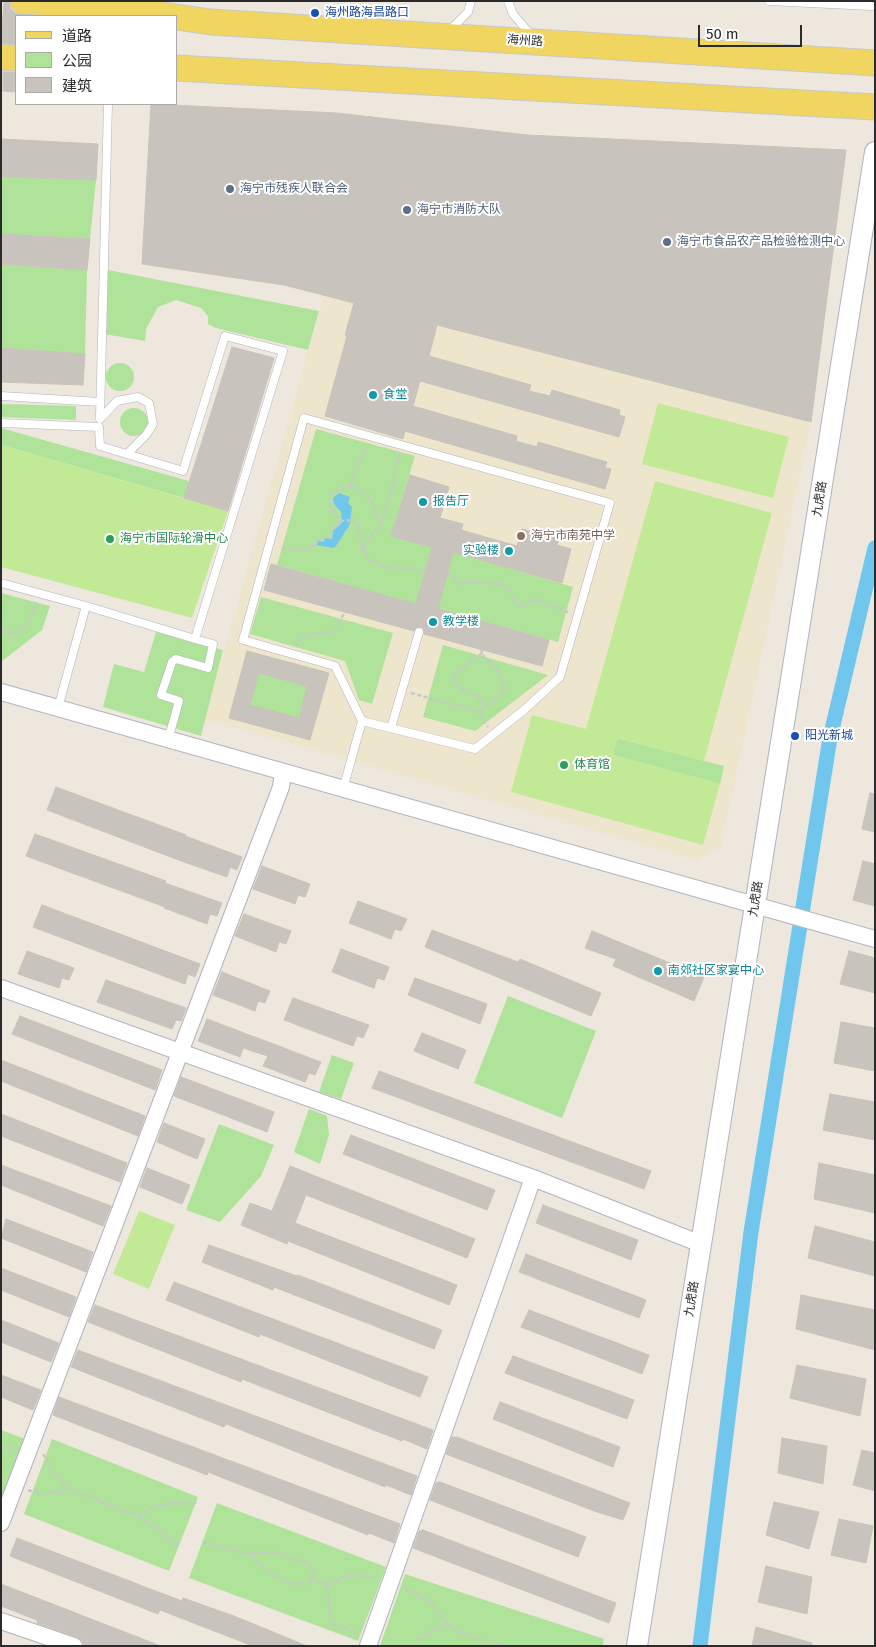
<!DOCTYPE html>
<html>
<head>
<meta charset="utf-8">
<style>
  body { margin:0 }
  #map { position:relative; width:876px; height:1647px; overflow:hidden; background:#ede7dd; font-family:"Fira Sans","Noto Sans SC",sans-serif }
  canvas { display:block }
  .frame { position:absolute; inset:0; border:2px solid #2b2b2b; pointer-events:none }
  .legend { position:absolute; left:15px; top:15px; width:162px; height:90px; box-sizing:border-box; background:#fff; border:1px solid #aaa; margin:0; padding:6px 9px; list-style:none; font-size:15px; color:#2b2b2b }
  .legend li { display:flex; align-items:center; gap:10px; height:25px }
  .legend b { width:25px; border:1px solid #aaa }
  .scale { position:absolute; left:698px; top:25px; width:104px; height:22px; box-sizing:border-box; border:2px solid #2b2b2b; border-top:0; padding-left:6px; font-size:15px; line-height:18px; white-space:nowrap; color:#2b2b2b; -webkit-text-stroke:4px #fff; paint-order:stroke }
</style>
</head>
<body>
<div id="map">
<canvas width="876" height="1647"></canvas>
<div class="frame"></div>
<ul class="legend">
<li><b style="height:6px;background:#f0d660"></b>道路</li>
<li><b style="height:14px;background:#afe39a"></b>公园</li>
<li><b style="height:14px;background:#c8c4bd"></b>建筑</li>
</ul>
<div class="scale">50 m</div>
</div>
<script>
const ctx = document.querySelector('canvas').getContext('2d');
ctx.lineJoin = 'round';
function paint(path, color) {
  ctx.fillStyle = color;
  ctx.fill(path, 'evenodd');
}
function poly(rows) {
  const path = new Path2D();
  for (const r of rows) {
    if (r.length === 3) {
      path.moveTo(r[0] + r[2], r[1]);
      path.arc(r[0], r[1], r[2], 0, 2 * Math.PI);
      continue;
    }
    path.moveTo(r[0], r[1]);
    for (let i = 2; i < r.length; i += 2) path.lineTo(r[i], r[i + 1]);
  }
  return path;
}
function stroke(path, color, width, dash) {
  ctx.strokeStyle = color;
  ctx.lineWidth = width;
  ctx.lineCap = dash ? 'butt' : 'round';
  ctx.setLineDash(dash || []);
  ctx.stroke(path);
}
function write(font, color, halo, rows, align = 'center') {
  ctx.font = font + ' "Fira Sans","Noto Sans SC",sans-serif';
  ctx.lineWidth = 4;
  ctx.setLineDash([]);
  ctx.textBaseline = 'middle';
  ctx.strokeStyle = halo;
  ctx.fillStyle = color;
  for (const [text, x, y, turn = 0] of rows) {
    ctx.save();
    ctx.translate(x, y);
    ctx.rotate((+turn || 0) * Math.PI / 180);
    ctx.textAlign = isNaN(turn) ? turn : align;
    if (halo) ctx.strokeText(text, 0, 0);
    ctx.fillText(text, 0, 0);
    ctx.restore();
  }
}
paint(poly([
  [324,295,811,422,721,846,697,860,205,719]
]), '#eee5cd');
paint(poly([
  [1,177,96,180,90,239,1,234],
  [1,264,87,270,85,354,1,348],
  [108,270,319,311,308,350,216,328,208,324,208,316,201,308,176,300,158,307,146,329,145,341,104,334],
  [120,377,14],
  [1,404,76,406,76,420,1,417],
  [134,422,14],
  [1,428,189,481,184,498,1,445],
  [316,429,415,456,391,535,432,547,416,604,277,565],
  [453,552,573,587,558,642,438,609],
  [1,593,50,606,42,630,1,662],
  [261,597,393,633,372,704,359,700,345,661,250,634],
  [156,632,223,650,201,736,103,707,114,664,144,672],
  [443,645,548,675,475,731,423,717],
  [259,673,308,686,298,719,250,706],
  [617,738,724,766,720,784,613,755],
  [508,996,596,1031,562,1118,474,1083],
  [332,1055,354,1063,341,1099,319,1092],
  [309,1109,327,1116,329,1135,320,1164,294,1152],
  [219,1124,274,1145,261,1176,220,1222,186,1210],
  [1,1430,25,1439,1,1501],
  [52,1439,198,1497,169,1571,24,1514],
  [217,1503,386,1567,358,1641,189,1578],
  [405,1574,604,1639,603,1646,380,1646]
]), '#afe39a');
paint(poly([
  [658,403,789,437,773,498,642,464],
  [1,445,228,511,192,618,1,567],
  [655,481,772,513,704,761,618,738,613,755,720,784,703,845,511,792,532,715,586,729],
  [139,1211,175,1225,149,1289,113,1274]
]), '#c2ea96');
paint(poly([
  [339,493,350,497,348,503,352,507,350,524,336,546,333,548,317,545,318,541,324,542,325,538,332,539,333,531,342,523,341,512,334,504,333,498]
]), '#71c6ee');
stroke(poly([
  [700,1646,751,1232,830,738,875,548]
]), '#71c6ee', 15);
const building = poly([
  [4,1,9,1,10,8,15,13,32,16,16,16,16,44,1,43,4,1],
  [3,72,16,72,16,92,3,91,3,72],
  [151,104,337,113,527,135,846,150,811,422,437,325,429,356,531,385,529,391,550,396,552,390,620,410,619,415,625,417,619,437,420,381,413,406,517,436,516,441,537,447,538,442,607,462,605,468,611,469,605,489,405,431,403,439,325,416,347,336,345,335,354,303,284,285,142,264,151,104],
  [1,139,98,144,96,180,1,177,1,139],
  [1,234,90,239,87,270,1,264,1,234],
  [232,347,274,358,228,511,184,498,232,347],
  [1,348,85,354,83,385,1,382,1,348],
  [410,475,449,487,440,518,463,524,461,530,517,546,522,529,559,539,557,545,571,549,562,583,453,552,438,609,549,640,542,666,424,634,423,628,420,627,414,631,264,590,271,564,416,604,432,547,391,536,410,475],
  [247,651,329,673,310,740,229,718,247,651],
  [259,673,307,686,299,718,250,705,259,673],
  [56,787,186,835,185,836,242,857,237,870,230,867,227,877,184,862,47,810,56,787],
  [870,793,875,794,875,832,862,829,870,793],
  [35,834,166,881,165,883,222,903,217,916,210,914,207,924,164,908,165,907,26,856,35,834],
  [863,861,875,864,875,906,853,900,863,861],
  [262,866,310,884,305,897,298,895,295,904,253,889,262,866],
  [358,901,407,919,401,931,395,929,391,939,349,923,358,901],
  [42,905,200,964,195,977,188,974,185,984,33,927,42,905],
  [244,914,291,931,286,944,279,942,276,952,235,936,244,914],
  [432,930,518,962,520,959,601,993,591,1016,425,947,432,930],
  [592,931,704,977,694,1001,613,966,616,959,585,948,592,931],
  [341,949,389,967,384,980,377,978,374,988,332,972,341,949],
  [27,951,74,968,69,980,62,978,59,988,18,974,27,951],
  [849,951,875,958,875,993,840,984,849,951],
  [222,972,270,991,265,1003,258,1001,255,1011,213,995,222,972],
  [415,978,487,1004,480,1024,408,995,415,978],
  [106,980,186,1008,181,1021,176,1020,172,1029,97,1002,106,980],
  [293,998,369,1025,363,1038,357,1036,353,1046,284,1020,293,998],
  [20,1016,162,1070,155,1090,12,1034,20,1016],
  [207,1019,321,1062,315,1075,309,1073,305,1082,263,1066,268,1056,243,1048,240,1057,198,1041,207,1019],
  [841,1022,875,1028,875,1071,834,1063,841,1022],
  [422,1033,466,1050,458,1069,414,1051,422,1033],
  [1,1060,145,1116,138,1136,1,1081,1,1060],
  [379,1071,651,1171,644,1189,372,1088,379,1071],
  [181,1077,274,1112,267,1132,174,1096,181,1077],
  [830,1094,875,1102,875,1140,823,1130,830,1094],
  [1,1114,127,1163,120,1182,1,1136,1,1114],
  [164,1123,205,1139,197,1159,157,1142,164,1123],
  [351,1135,495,1190,487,1210,343,1154,351,1135],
  [819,1163,875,1175,875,1213,814,1199,819,1163],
  [1,1165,111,1206,103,1226,1,1185,1,1165],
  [290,1166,475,1239,467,1258,306,1195,295,1223,457,1285,449,1305,288,1241,287,1244,241,1225,250,1203,272,1211,290,1166],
  [147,1168,190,1185,182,1204,140,1187,147,1168],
  [543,1205,638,1240,631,1260,536,1223,543,1205],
  [6,1219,93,1252,86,1272,1,1238,6,1219],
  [815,1226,875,1242,875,1276,808,1258,815,1226],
  [209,1245,297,1276,298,1275,442,1330,434,1349,274,1287,273,1290,202,1262,209,1245],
  [526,1254,646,1300,639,1318,519,1272,526,1254],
  [1,1268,76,1297,69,1317,1,1290,1,1268],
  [174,1282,428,1377,420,1397,260,1334,259,1337,166,1300,174,1282],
  [801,1295,875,1310,875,1350,796,1329,801,1295],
  [95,1305,433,1430,427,1449,403,1439,402,1441,242,1379,241,1382,88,1322,95,1305],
  [529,1310,649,1355,642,1374,521,1327,529,1310],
  [1,1320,59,1343,51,1362,1,1342,1,1320],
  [78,1350,417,1476,411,1495,386,1485,385,1487,226,1424,224,1427,71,1367,78,1350],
  [513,1356,634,1400,627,1419,505,1373,513,1356],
  [797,1365,866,1379,860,1416,790,1398,797,1365],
  [1,1375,41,1390,33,1410,1,1397,1,1375],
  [59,1397,400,1524,394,1543,369,1533,368,1535,208,1472,207,1475,53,1415,59,1397],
  [500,1402,620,1447,613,1467,493,1419,500,1402],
  [452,1437,457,1437,630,1503,623,1520,594,1511,446,1454,452,1437],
  [782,1438,827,1446,823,1484,778,1473,782,1438],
  [862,1450,875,1453,875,1491,853,1485,862,1450],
  [440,1482,586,1537,578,1557,430,1500,436,1483,440,1482],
  [774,1502,819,1512,809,1549,766,1535,774,1502],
  [839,1519,873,1526,866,1563,831,1555,839,1519],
  [423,1530,616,1603,609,1623,413,1548,419,1531,423,1530],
  [17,1538,182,1601,183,1598,234,1616,307,1646,253,1646,160,1610,158,1614,10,1556,17,1538],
  [766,1566,812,1577,807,1614,758,1602,766,1566],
  [1,1584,158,1645,157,1646,84,1646,82,1640,77,1637,37,1623,37,1620,1,1606,1,1584],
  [756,1627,812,1643,812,1646,752,1646,756,1627]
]);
paint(building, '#c8c4bd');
stroke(building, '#c8c3b7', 1);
const service = poly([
  [508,1,513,14,531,35],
  [769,1,871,6],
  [449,31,468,12,471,1],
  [1,396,100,402],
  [100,417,108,104],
  [100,419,117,401,138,397,149,403,153,424,146,435,127,454],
  [1,423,99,427,100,446,183,471,225,336,283,351,195,639,213,644,208,668,176,659,172,662,161,695,179,701,168,740],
  [1,583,86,606],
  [58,708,86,606,195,639],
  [391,728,419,632],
  [343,789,362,721,475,749,524,710,560,677,610,503,304,418,243,640,335,666,362,721]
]);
const minor = poly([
  [1,692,875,939],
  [1,988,533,1178,701,1244],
  [1,1523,281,787,283,772],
  [1,1621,74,1646],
  [368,1646,533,1178]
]);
const tertiary = poly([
  [637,1646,875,152]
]);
const primary = poly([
  [23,1,106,7,170,16],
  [176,17,211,22,875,63],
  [1,57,16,58],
  [176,68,875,107]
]);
stroke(service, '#b1b3bf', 9);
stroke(minor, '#b1b3bf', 18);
stroke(tertiary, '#b1b3bf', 22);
stroke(primary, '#c8c8c8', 27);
stroke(poly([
  [400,454,394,474,395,482,380,525,362,547,369,560,386,567,425,570],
  [350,485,361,490,371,500,380,525],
  [340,521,352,520,357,522,362,547],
  [282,547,293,550,305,549,315,546,317,540,322,540,324,536,330,537,332,530,340,521,329,503,331,494,350,485,366,446],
  [448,573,461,584,470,581,501,584,508,589,518,606,523,606,533,599,568,612],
  [1,623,8,635,15,634,29,621,36,602],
  [296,646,299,641,309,635,333,632,345,612],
  [481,649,485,660,497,668,504,687,502,693,480,712,481,717,488,727],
  [482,653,453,676,454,681,460,688,478,696,484,706],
  [411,693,480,712],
  [1,1451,14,1446],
  [43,1454,54,1473,71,1490,138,1516,153,1507,171,1503,196,1503],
  [28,1490,40,1494,71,1490],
  [138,1516,179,1546],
  [203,1542,239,1552,251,1553,260,1565,274,1576,292,1584,310,1583,314,1573,309,1564,276,1553,251,1553],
  [312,1578,328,1585,344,1577,353,1575,376,1579],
  [328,1585,330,1619,334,1625,358,1633],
  [404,1589,430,1601,447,1625,471,1637,507,1646],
  [414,1646,418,1640,431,1631,447,1625]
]), '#c8c8c8', 2.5, [4, 2.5]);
stroke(service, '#fff', 8);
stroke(minor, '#fff', 16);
stroke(tertiary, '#fff', 20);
stroke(primary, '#f0d660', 25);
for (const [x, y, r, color] of [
  [315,13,5,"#1a4fb4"],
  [230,189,5,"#5c6f8a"],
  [407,210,5,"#5c6f8a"],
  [667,242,5,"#5c6f8a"],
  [373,395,5,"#0f9aa8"],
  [423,502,5,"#0f9aa8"],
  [521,536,5,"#8d6e63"],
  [110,539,5,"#2e9e5b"],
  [509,551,5,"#0f9aa8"],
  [433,622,5,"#0f9aa8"],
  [795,736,5,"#1a4fb4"],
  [564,765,5,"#2e9e5b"],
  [658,971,5,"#0f9aa8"]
]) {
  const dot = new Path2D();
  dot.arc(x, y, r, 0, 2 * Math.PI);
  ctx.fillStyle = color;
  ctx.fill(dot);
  stroke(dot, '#fff', 2);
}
write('12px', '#164399', '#fff', [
  ["海州路海昌路口",325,13],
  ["阳光新城",805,736]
], 'left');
write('12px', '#2b2b2b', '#fff', [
  ["海州路",525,41,4],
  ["九虎路",820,499,-81],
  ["九虎路",756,899,-81],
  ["九虎路",692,1299,-81]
]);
write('12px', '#4e5e75', '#fff', [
  ["海宁市残疾人联合会",240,189],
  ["海宁市消防大队",417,210],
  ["海宁市食品农产品检验检测中心",677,242]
], 'left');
write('12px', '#0d838f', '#fff', [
  ["食堂",383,395],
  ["报告厅",433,502],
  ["实验楼",499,551,"right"],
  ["教学楼",443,622],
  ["南郊社区家宴中心",668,971]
], 'left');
write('12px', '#785e54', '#fff', [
  ["海宁市南苑中学",531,536]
], 'left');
write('12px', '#27864d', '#fff', [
  ["海宁市国际轮滑中心",120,539],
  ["体育馆",574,765]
], 'left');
</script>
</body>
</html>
